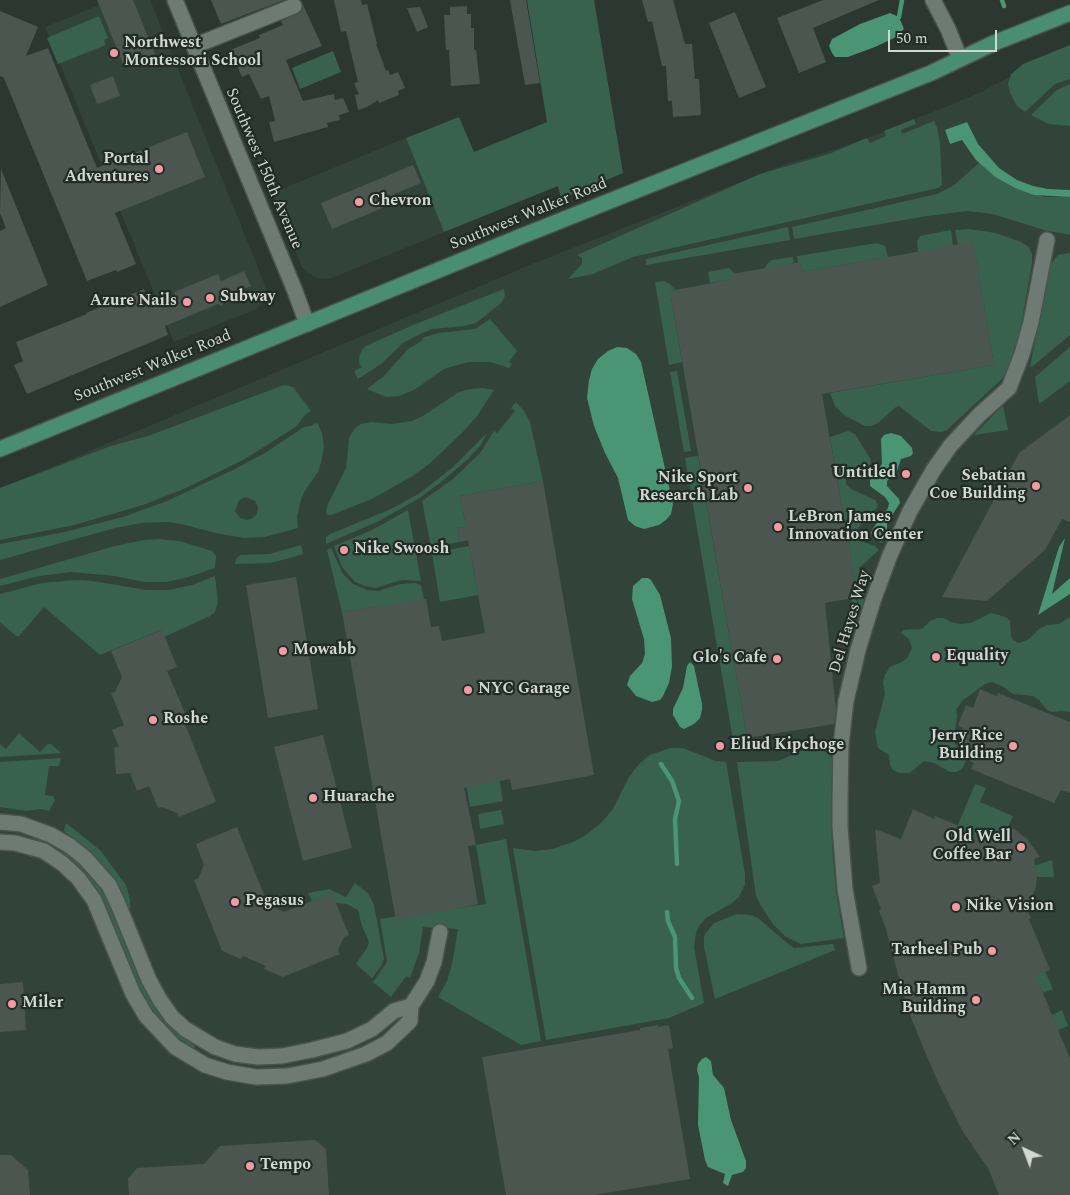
<!DOCTYPE html>
<html>
<head>
<meta charset="utf-8">
<style>
  body { margin:0 }
  #map { position:relative; width:1070px; height:1195px; overflow:hidden; background:#2c3731; font-family:Spectral,serif }
  canvas { display:block }
  .north { position:absolute; left:1000px; top:1125px; width:50px; height:50px; -webkit-text-stroke:4px #222c27; paint-order:stroke; rotate:317deg; font-size:14px; font-weight:700; line-height:20px; text-align:center; color:#d1d7d3 }
  .north::after { content:''; display:block; margin:auto; width:18px; height:22px; background:#d1d7d3; clip-path:polygon(50% 0,100% 100%,50% 72%,0 100%) }
  .scale { position:absolute; left:888px; top:30px; width:109px; height:22px; box-sizing:border-box; border:2px solid #d1d7d3; border-top:0; padding-left:6px; font-size:15px; line-height:18px; white-space:nowrap; color:#d1d7d3; -webkit-text-stroke:4px #222c27; paint-order:stroke }
</style>
</head>
<body>
<div id="map">
<canvas width="1070" height="1195"></canvas>
<div class="north">N</div>
<div class="scale">50 m</div>
</div>
<script>
const ctx = document.querySelector('canvas').getContext('2d');
ctx.lineJoin = 'round';
function paint(path, color) {
  ctx.fillStyle = color;
  ctx.fill(path, 'evenodd');
}
function poly(rows) {
  const path = new Path2D();
  for (const r of rows) {
    path.moveTo(r[0], r[1]);
    for (let i = 2; i < r.length; i += 2) path.lineTo(r[i], r[i + 1]);
  }
  return path;
}
function stroke(path, color, width, dash) {
  ctx.strokeStyle = color;
  ctx.lineWidth = width;
  ctx.lineCap = dash ? 'butt' : 'round';
  ctx.setLineDash(dash || []);
  ctx.stroke(path);
}
function write(font, color, halo, rows, align = 'center') {
  ctx.font = font + ' Spectral,serif';
  ctx.lineWidth = 4.5;
  ctx.setLineDash([]);
  ctx.textBaseline = 'middle';
  ctx.strokeStyle = halo;
  ctx.fillStyle = color;
  for (const [text, x, y, turn = 0] of rows) {
    ctx.save();
    ctx.translate(x, y);
    ctx.rotate((+turn || 0) * Math.PI / 180);
    ctx.textAlign = isNaN(turn) ? turn : align;
    if (halo) ctx.strokeText(text, 0, 0);
    ctx.fillText(text, 0, 0);
    ctx.restore();
  }
}
paint(poly([
  [112,0,150,0,267,290,264,301,256,309,174,342,45,27],
  [1070,46,1070,1195,0,1195,0,491,15,485,14,483,537,262,786,164,828,152,886,131,979,93],
  [406,138,444,232,332,278,323,279,315,277,308,273,302,267,272,193]
]), '#32433a');
paint(poly([
  [527,0,594,0,623,173,561,199,558,186,444,232,406,138,459,117,474,152,547,122],
  [99,16,108,38,104,40,106,45,58,64,47,38],
  [1070,45,1070,79,1055,84,1025,112,1017,106,1010,93,1008,84,1011,74,1023,64],
  [333,51,341,72,300,89,292,68],
  [1070,84,1070,126,1049,124,1031,115,1057,90],
  [914,119,916,124,901,130,902,134,934,121,937,128,940,143,942,185,938,188,633,257,593,274,568,279,582,264,582,258,577,255,760,174,829,154,867,138,870,143,886,136,884,131],
  [979,163,995,177,1015,188,1045,197,1070,197,1070,235,1044,230,993,214,967,211,927,216,794,239,792,227,937,194,954,185],
  [788,227,790,240,646,265,646,259],
  [969,229,996,233,1021,242,1029,247,1032,254,1032,263,1017,348,1010,367,1005,376,947,430,942,432,931,431,899,406,896,407,878,423,872,426,865,426,844,415,835,406,830,393,994,365,973,243,958,245,955,230],
  [951,230,953,246,918,252,917,241,920,236],
  [877,243,885,246,888,257,802,272,800,263,798,263,797,256],
  [1067,253,1070,253,1070,335,1033,366,1030,367,1050,265,1058,255],
  [793,257,794,263,764,269,767,264,772,260],
  [729,268,735,274,732,274,733,279,710,283,708,272],
  [663,281,670,284,675,290,670,291,682,362,669,365,655,282],
  [504,289,505,296,501,303,476,323,465,326,432,329,420,334,403,343,381,364,358,379,354,371,362,367,359,363,359,357,362,350,366,346,413,325],
  [490,319,517,351,509,362,512,364,509,368,490,362,468,362,444,369,414,390,399,396,386,397,367,389,384,376,408,349,423,340,422,338,439,333,475,329],
  [1070,347,1070,381,1039,404,1035,377],
  [677,371,691,451,684,452,670,372],
  [284,385,293,387,311,411,304,416,297,426,245,459,186,488,143,505,74,525,0,540,0,488,111,446,148,436],
  [483,388,494,390,477,416,462,433,428,465,411,477,372,499,331,515,327,515,326,511,328,504,346,468,349,438,355,428,361,424,371,422,392,424,412,421,423,416,459,392,471,389],
  [516,402,524,411,530,422,543,481,460,496,466,527,457,528,460,542,431,547,422,501,453,479,480,453,494,431,497,433,515,411,511,408],
  [1003,405,1008,430,974,435],
  [317,422,322,433,324,446,322,459,318,472,304,492,300,503,297,517,298,528,265,537,244,538,220,534,181,524,168,522,141,523,115,528,0,560,0,544,65,532,126,516,167,501,235,469,265,453,304,427,311,426],
  [246,497,255,501,258,507,257,514,251,519,247,520,240,518,235,511,239,500],
  [848,431,855,434,870,458,871,463,869,468,865,471,851,474,846,480,846,484,851,489,875,500,878,505,876,509,861,524,857,530,857,535,861,541,875,546,878,549,878,551,859,568,867,612,862,618,854,620,851,599,856,597,859,617,861,616,830,437],
  [487,433,481,445,468,459,440,483,418,499,379,521,326,544,326,537,330,534,391,509,420,493,453,467],
  [698,456,747,738,743,744,734,746,685,458],
  [408,510,421,581,402,580,376,588,365,586,355,582,342,567,334,546,372,530],
  [144,540,159,539,180,541,212,551,216,556,215,568,189,577,166,582,144,582,115,576,70,572,39,576,0,586,0,579,115,546],
  [301,545,303,554,286,559,270,563,235,564,236,559,240,555,270,554],
  [469,546,478,595,440,602,432,553],
  [331,548,343,574,353,584,368,590,378,591,400,584,415,583,421,585,424,600,342,612,327,550],
  [215,576,218,602,215,612,210,616,164,637,161,630,100,655,44,607,19,636,16,636,0,622,0,594,42,583,76,580,93,581,147,590,168,590,192,585],
  [991,613,1006,617,1010,621,1011,635,1013,640,1019,643,1029,639,1039,629,1047,625,1059,624,1070,617,1070,712,1061,711,1053,712,1047,710,1039,700,1033,696,1013,694,1002,686,991,682,985,684,962,701,956,710,957,716,954,740,956,746,965,755,966,761,962,769,956,772,950,772,934,763,924,761,910,773,900,773,893,770,890,765,889,755,878,748,875,732,885,694,883,682,885,675,890,667,902,662,907,658,912,648,909,639,901,633,903,630,922,629,930,621,937,618,944,618,951,622,959,624,971,623],
  [490,727,503,801,470,807,458,732],
  [19,733,40,752,48,744,51,744,61,753,0,757,0,744,6,749],
  [815,745,830,755,833,760,831,803,832,846,836,892,844,938,801,944,786,937,773,924,761,906,756,896,737,762,778,761],
  [670,748,683,748,716,761,726,762,745,874,745,884,739,897,732,903,706,918,699,926,696,933,694,947,704,1003,669,1018,546,1040,513,848,535,851,552,849,573,842,583,837,601,823,613,809,629,777,639,764,650,755],
  [61,758,59,766,49,766,45,795,53,796,55,800,49,811,41,809,27,811,0,807,0,762],
  [975,784,986,788,980,802,1013,816,1004,836,987,833,973,837,963,833,964,828,958,825],
  [501,810,504,824,480,829,478,814],
  [66,823,100,850,126,885,130,900,130,913,108,872,88,850,64,831],
  [506,839,541,1041,521,1045,438,997,447,981,452,964,458,929,423,927,419,953,410,978,406,976,391,997,373,982,387,962,380,919,486,904,476,845],
  [65,851,74,857,89,872,101,887,109,902,144,987,152,1001,168,1023,194,1044,195,1048,191,1048,165,1027,147,1003,139,990,101,898,85,876,63,855,63,852],
  [1052,860,1054,877,1032,877,1031,867],
  [355,883,368,893,374,905,384,959,381,966,372,978,356,964,367,948,369,942,362,926,358,910,347,904,336,903,332,893,312,901,308,893,329,889,346,897],
  [737,914,751,915,758,918,786,942,794,948,833,944,835,950,715,999,704,947,704,938,705,934,714,923],
  [1045,971,1053,989,1043,993,1035,975],
  [1062,1010,1068,1026,1058,1030,1052,1015]
]), '#38624e');
paint(poly([
  [890,13,899,17,904,29,894,38,875,47,848,57,835,57,832,53,829,46,832,39,860,24],
  [967,122,978,144,999,168,1017,180,1033,186,1048,189,1070,190,1070,197,1034,195,1015,188,995,177,976,160,962,140,950,144,945,130],
  [617,347,627,348,636,354,641,362,673,504,671,514,666,520,659,525,644,529,635,526,628,520,618,478,605,453,594,426,587,398,589,380,592,369,598,359,608,351],
  [891,433,901,436,912,448,913,453,911,456,901,459,897,471,887,481,887,486,899,499,900,503,887,523,887,537,881,542,874,539,871,533,874,527,888,508,889,503,885,497,870,486,870,480,882,464,881,439,884,435],
  [1065,538,1052,594,1070,578,1070,594,1038,615,1059,547],
  [642,578,648,578,651,580,660,595,671,638,672,666,669,683,663,696,660,700,652,702,636,696,627,685,630,676,642,663,645,654,644,639,632,599,633,586],
  [690,662,694,666,702,704,702,710,700,718,694,724,684,729,680,727,673,715,673,709,683,688,687,666],
  [706,1057,711,1061,713,1075,724,1088,731,1120,746,1161,746,1168,743,1172,732,1175,728,1186,723,1183,725,1174,708,1167,705,1160,698,1125,699,1077,697,1070,698,1064,702,1059]
]), '#4a9573');
stroke(poly([
  [1002,0,1004,6],
  [899,17,902,0],
  [661,764,672,781,679,801,675,819,677,864],
  [667,912,668,921,675,937,676,968,679,978,692,998]
]), '#4a9573', 4.5);
paint(poly([
  [97,0,133,0,155,54,124,66],
  [211,0,284,0,221,24],
  [334,0,361,0,362,5,367,4,377,44,376,44,386,71,388,70,390,75,398,72,405,88,398,91,399,95,379,103,378,100,367,107,358,110,355,95,359,94,354,83,358,82,346,31,341,32],
  [510,0,526,0,540,83,525,85],
  [642,0,673,0,685,44,692,44,695,79,699,79,701,115,673,117,672,101,668,101,666,66,662,66,652,21,648,22],
  [823,0,879,0,813,28,826,62,799,73,777,18],
  [303,5,322,46,286,60,303,101,334,94,335,100,343,98,349,112,339,115,340,120,327,123,328,127,274,142,269,122,275,121,269,96,261,99,249,74,242,77,230,50,260,38,259,35,283,25,281,21,301,12],
  [467,6,467,14,471,14,471,28,474,28,474,50,476,50,480,84,451,86,449,50,446,50,444,15,450,15,450,7],
  [420,7,428,27,417,32,407,8],
  [0,11,38,27,26,56,48,48,97,168,187,132,205,177,115,213,136,264,117,272,116,270,87,281,4,78,0,76],
  [735,12,766,87,739,98,709,23],
  [113,76,120,96,97,104,90,85],
  [413,165,421,183,394,194,397,202,332,229,321,203],
  [1,169,48,285,0,307,0,231,6,228,0,213],
  [973,242,994,365,822,394,858,597,825,603,836,710,834,724,747,738,670,291,733,279,732,274,800,262,802,272],
  [244,271,251,286,226,297,222,306,218,304,165,326,168,335,27,394,14,365,23,361,16,342,87,314,86,313,144,289,152,308,176,298,174,292,218,274,221,281],
  [1070,415,1070,522,1062,519,1045,550,987,601,942,597,1019,453],
  [543,481,594,775,512,790,510,779,464,788,476,845,468,846,478,904,396,921,342,612,426,599,431,627,439,626,442,641,485,633,468,540,460,542,457,528,466,527,460,496],
  [296,577,318,709,268,718,246,585],
  [162,630,177,667,167,671,185,713,181,714,216,802,179,817,177,813,162,807,158,808,149,786,137,791,130,773,116,774,114,747,119,747,112,730,124,725,111,693,115,692,122,677,111,651],
  [980,689,997,696,998,693,1070,722,1070,793,1061,790,1054,803,971,769,974,763,970,761,974,753,956,746,963,728,958,725,966,705,973,708],
  [323,735,352,848,303,861,274,747],
  [913,809,934,819,935,816,964,828,961,837,987,833,1004,836,1009,825,1027,839,1040,857,1034,859,1037,877,1036,887,1027,909,1031,918,1029,919,1050,970,1036,976,1070,1059,1070,1195,999,1195,988,1168,963,1132,938,1082,922,1045,907,1007,885,926,879,911,881,909,872,886,880,883,875,829,901,839],
  [237,827,268,905,284,912,332,893,349,935,344,937,338,950,340,954,283,977,264,969,266,966,243,956,241,959,222,951,194,880,198,879,204,865,196,844],
  [23,982,26,1030,0,1032,0,984],
  [658,1025,658,1027,669,1025,673,1048,668,1049,690,1179,594,1195,506,1195,482,1057,640,1030,640,1028],
  [315,1140,326,1149,329,1195,129,1195,128,1179,137,1168,204,1164,220,1146],
  [0,1155,11,1155,28,1170,30,1195,0,1195]
]), '#4b5650');
const minor = poly([
  [175,0,295,291,307,324],
  [933,0,948,29,960,59],
  [194,46,294,6],
  [0,822,21,824,51,835,70,846,85,858,109,885,118,904,149,980,160,1000,172,1017,185,1029,215,1047,235,1054,258,1057,282,1056,312,1050,347,1041,372,1029,394,1011,411,1006],
  [0,842,15,843,44,851,63,864,78,878,94,900,133,994,146,1016,175,1047,205,1065,227,1072,256,1077,287,1076,323,1069,366,1054,387,1043,410,1021,411,1006,427,981,434,962,440,932],
  [859,968,845,889,840,827,840,801,841,745,846,701,858,650,873,601,890,555,910,511,934,469,951,445,979,415,1009,388,1022,354,1031,322,1047,240]
]);
const major = poly([
  [0,449,522,236,931,73,994,43,1070,13]
]);
stroke(minor, '#49524d', 18);
stroke(major, '#49524d', 18);
stroke(minor, '#6e7b74', 15);
stroke(major, '#498e72', 15);
for (const [x, y, r, color] of [
  [114,53,5,"#f49aa5"],
  [159,169,5,"#f49aa5"],
  [359,202,5,"#f49aa5"],
  [210,298,5,"#f49aa5"],
  [187,302,5,"#f49aa5"],
  [906,474,5,"#f49aa5"],
  [1036,486,5,"#f49aa5"],
  [748,488,5,"#f49aa5"],
  [778,527,5,"#f49aa5"],
  [344,550,5,"#f49aa5"],
  [283,651,5,"#f49aa5"],
  [936,657,5,"#f49aa5"],
  [777,659,5,"#f49aa5"],
  [468,690,5,"#f49aa5"],
  [153,720,5,"#f49aa5"],
  [720,746,5,"#f49aa5"],
  [1013,746,5,"#f49aa5"],
  [313,798,5,"#f49aa5"],
  [1021,847,5,"#f49aa5"],
  [235,902,5,"#f49aa5"],
  [956,907,5,"#f49aa5"],
  [992,951,5,"#f49aa5"],
  [976,1000,5,"#f49aa5"],
  [12,1004,5,"#f49aa5"],
  [250,1166,5,"#f49aa5"]
]) {
  const dot = new Path2D();
  dot.arc(x, y, r, 0, 2 * Math.PI);
  ctx.fillStyle = color;
  ctx.fill(dot);
  stroke(dot, '#222c27', 2);
}
write('bold 16px', '#d1d7d3', '#222c27', [
  ["Northwest",124,44],
  ["Montessori School",124,62],
  ["Portal",149,160,"right"],
  ["Adventures",149,178,"right"],
  ["Chevron",369,202],
  ["Subway",220,298],
  ["Azure Nails",177,302,"right"],
  ["Untitled",896,474,"right"],
  ["Sebatian",1026,477,"right"],
  ["Coe Building",1026,495,"right"],
  ["Nike Sport",738,479,"right"],
  ["Research Lab",738,497,"right"],
  ["LeBron James",788,518],
  ["Innovation Center",788,536],
  ["Nike Swoosh",354,550],
  ["Mowabb",293,651],
  ["Equality",946,657],
  ["Glo's Cafe",767,659,"right"],
  ["NYC Garage",478,690],
  ["Roshe",163,720],
  ["Jerry Rice",1003,737,"right"],
  ["Building",1003,755,"right"],
  ["Eliud Kipchoge",730,746],
  ["Huarache",323,798],
  ["Old Well",1011,838,"right"],
  ["Coffee Bar",1011,856,"right"],
  ["Pegasus",245,902],
  ["Nike Vision",966,907],
  ["Tarheel Pub",982,951,"right"],
  ["Mia Hamm",966,991,"right"],
  ["Building",966,1009,"right"],
  ["Miler",22,1004],
  ["Tempo",260,1166]
], 'left');
write('16px', '#d1d7d3', '#222c27', [
  ["Southwest 150th Avenue",263,169,67],
  ["Southwest Walker Road",529,215,-22],
  ["Southwest Walker Road",153,367,-22],
  ["Del Hayes Way",851,622,-73]
]);
</script>
</body>
</html>
